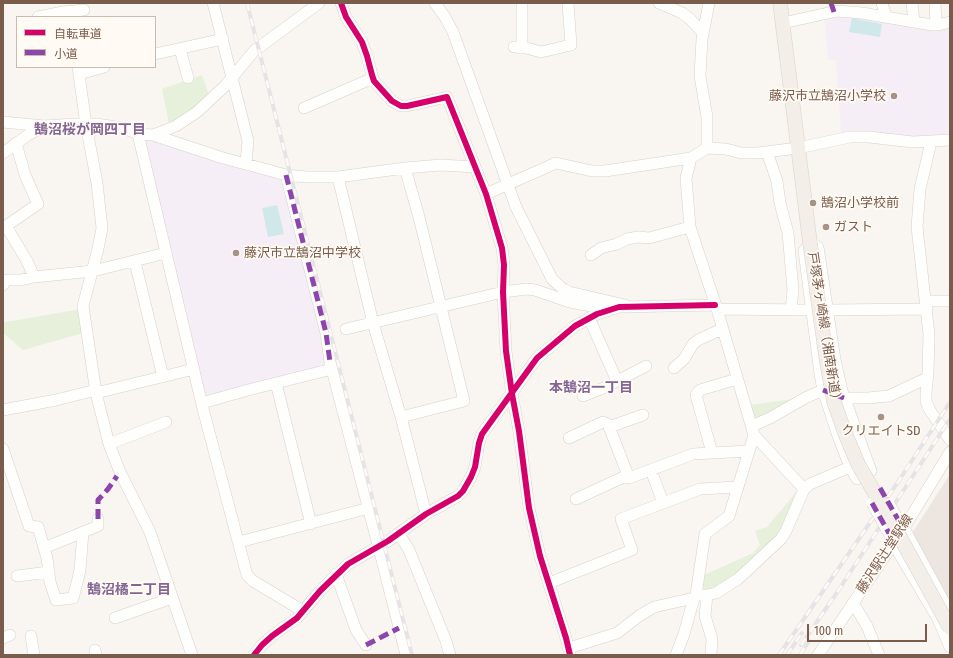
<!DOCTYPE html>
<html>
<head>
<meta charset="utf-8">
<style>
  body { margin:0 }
  #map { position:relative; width:953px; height:658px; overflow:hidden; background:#f9f5f0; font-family:"Fira Sans Condensed","Noto Sans JP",sans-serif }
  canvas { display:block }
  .frame { position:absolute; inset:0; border:4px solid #7a5c4d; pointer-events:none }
  .legend { position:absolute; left:16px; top:16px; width:140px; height:52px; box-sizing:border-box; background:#fffaf3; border:1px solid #cabbb1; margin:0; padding:5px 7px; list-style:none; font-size:12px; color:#7a5c4d }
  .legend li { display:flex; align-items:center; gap:8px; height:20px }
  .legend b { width:20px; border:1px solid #cabbb1 }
  .scale { position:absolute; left:807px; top:624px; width:120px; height:18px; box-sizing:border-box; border:2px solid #7a5c4d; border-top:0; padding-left:5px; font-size:12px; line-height:14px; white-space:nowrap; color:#7a5c4d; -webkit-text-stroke:3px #fffaf3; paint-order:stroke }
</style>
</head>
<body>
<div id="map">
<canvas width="953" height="658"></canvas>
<div class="frame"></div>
<ul class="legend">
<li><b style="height:5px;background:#d6006c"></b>自転車道</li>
<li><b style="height:5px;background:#8e44ad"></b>小道</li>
</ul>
<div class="scale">100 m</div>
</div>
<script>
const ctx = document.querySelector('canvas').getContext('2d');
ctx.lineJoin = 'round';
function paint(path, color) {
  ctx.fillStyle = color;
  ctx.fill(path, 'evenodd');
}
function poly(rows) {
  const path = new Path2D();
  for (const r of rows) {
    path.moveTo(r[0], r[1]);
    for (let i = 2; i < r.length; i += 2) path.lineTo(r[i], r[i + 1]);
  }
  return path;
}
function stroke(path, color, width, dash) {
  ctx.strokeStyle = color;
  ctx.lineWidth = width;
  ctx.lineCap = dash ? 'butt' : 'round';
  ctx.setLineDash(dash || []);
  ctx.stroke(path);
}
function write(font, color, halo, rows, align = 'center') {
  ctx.font = font + ' "Fira Sans Condensed","Noto Sans JP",sans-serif';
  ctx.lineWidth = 3.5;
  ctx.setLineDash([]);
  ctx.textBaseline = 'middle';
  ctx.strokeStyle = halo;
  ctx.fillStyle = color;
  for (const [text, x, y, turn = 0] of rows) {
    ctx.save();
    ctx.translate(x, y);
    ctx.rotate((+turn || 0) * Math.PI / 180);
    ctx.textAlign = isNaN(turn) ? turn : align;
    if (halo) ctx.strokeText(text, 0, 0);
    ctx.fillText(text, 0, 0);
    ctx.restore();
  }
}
paint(poly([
  [950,474,950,601,911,535]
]), '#ede5e0');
paint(poly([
  [837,14,950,25,950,135,924,138,841,133,836,60,828,60,824,17],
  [150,136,283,179,329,364,208,399,204,397,143,141]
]), '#f6eef6');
paint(poly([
  [202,75,209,95,194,108,175,121,169,124,162,89],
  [81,309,87,332,23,350,3,333,3,323,6,322],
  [793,399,778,409,754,420,750,405],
  [798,490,782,528,778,536,735,575,714,588,703,590,704,575,753,553,760,545,755,531,767,527]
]), '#e7f0db');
paint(poly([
  [852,18,882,24,880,37,849,32],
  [277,205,284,234,268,237,262,208]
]), '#d0e8ea');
const minor = poly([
  [213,3,248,141,246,163],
  [341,3,346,17,362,42,367,56,372,75,374,81,392,101,401,106,407,106,447,97,486,194,502,248,504,265,503,292,506,351,512,394,519,431,529,508,540,556,566,638,570,655],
  [435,3,445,17,453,32,516,207,552,279,563,289,569,292,625,305],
  [522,3,522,48],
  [659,3,682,13,690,19,703,33],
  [882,3,886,17],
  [912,3,914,22],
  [935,3,936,25],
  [38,17,63,12,84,10],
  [783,23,837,11,862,13,932,25,938,25,950,22],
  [514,47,526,48,541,52,571,45,568,3],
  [180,49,188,78],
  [155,54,223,39],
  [78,67,86,125,97,183,102,228,98,249,83,306,96,393,109,444,120,472,150,532,192,655],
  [79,74,104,67],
  [304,108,373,78],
  [3,122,44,126,75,124,96,124,123,128,138,134,153,135,223,158,268,170,286,175,306,177,338,177,405,168,441,165,475,167],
  [138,134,203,409,247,575,253,581,303,611],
  [153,135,176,126,197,112,225,86,254,51,319,3],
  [931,142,920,189,917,227,929,335,928,372,926,393,926,401,929,409,950,440],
  [16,143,25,175,38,204,6,226,27,261,34,277],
  [707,148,707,117,700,76,702,39,709,3],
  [767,152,777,181,780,203,788,233,793,290,791,310],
  [3,153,28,135,44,126],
  [286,175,326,333,330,362,381,556,406,655],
  [338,177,373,323,401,417,426,514],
  [486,194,556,163,592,171,605,171,691,158,707,148,726,149,741,153,758,153,798,148,850,137,869,137,913,142,950,140],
  [810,243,818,247,835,360,842,391,871,471,857,479,850,467,838,436,823,390,820,374,804,251,810,243],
  [591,255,601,248,617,244,627,239,638,237,649,238,690,227],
  [135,262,163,377],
  [3,285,6,280,21,280,34,277,93,271,166,253],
  [926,301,950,301],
  [717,309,811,310],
  [829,310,927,309],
  [589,318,617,381],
  [346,329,503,292,527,289,535,290,570,302,607,309],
  [674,368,684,359,693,344,698,340,722,329],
  [276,383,311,524],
  [96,393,194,369],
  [583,396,606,387,646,366],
  [844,398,868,398,889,396,927,378],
  [202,403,248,390,332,369],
  [3,410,56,400,96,390],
  [401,417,464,401,419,217,405,168],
  [752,426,770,418,805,398,823,390],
  [609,427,643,415],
  [754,435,804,489],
  [569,438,603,422,608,424,629,478,693,454,749,451],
  [109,444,166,422],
  [3,449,29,526,38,527,47,558,50,582,56,600,73,598,77,583,80,570,83,532],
  [712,453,696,395,700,390,737,379],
  [651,470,663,503],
  [576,499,628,475],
  [904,528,950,613],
  [399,534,409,550,446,641,450,655],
  [239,542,369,508],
  [893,543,938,619,950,647],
  [44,548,98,526,98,519],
  [336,574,356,630,366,645],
  [17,576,49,572],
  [549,583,632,550,621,519,700,489,737,487],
  [696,595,707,595,716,593,738,579,781,539,786,531,804,489,810,484,850,467],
  [707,595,705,616,712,639,711,655],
  [853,603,867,626,879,655],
  [115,618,172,598],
  [31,636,34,655],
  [3,638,10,635],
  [569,648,617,633,639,616,654,607,694,598],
  [95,650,96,655],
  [254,655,262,645,272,636,297,618,320,591,348,564,388,541,426,514,458,496,463,491,471,477,475,467,479,443,482,434,537,358,575,326,597,314,619,307,715,305],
  [676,655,684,634,694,598,696,595,705,534,729,516,754,435,717,309,690,227,686,178,691,158],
  [818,655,904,528,950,452]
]);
const major = poly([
  [780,3,810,243]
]);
stroke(minor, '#d7d1cb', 12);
stroke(major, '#dad1cc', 15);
stroke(minor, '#fefefd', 11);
stroke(major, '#f3eee8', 14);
const rail = poly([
  [247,3,412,655],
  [801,645,838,591,950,419],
  [779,655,900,479,950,402],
  [787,655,802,633],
  [800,655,809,641]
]);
stroke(rail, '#e6e3e7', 4);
stroke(rail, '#fffaf3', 2.5, [8]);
const minorBridge = poly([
  [872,503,890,535],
  [889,504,899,521]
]);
const majorBridge = poly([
  [810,243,827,363,834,402,845,433,858,464,895,528,950,628]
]);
stroke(minorBridge, '#d7d1cb', 12, []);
stroke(majorBridge, '#dad1cc', 15, []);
stroke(minorBridge, '#fefefd', 11);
stroke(majorBridge, '#f3eee8', 14);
stroke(poly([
  [831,3,834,12],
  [286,175,326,333,330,362],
  [823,390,844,398],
  [880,488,899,521],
  [872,503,890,535],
  [98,519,98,500,108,489,117,476],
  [366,645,399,628]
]), '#8e44ad', 5, [10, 5]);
stroke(poly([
  [341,3,346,17,362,42,367,56,372,75,374,81,392,101,401,106,407,106,447,97,486,194,502,248,504,265,503,292,506,351,512,394,519,431,529,508,540,556,566,638,570,655],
  [254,655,262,645,272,636,297,618,320,591,348,564,388,541,426,514,458,496,463,491,471,477,475,467,479,443,482,434,537,358,575,326,597,314,619,307,715,305]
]), '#d6006c', 6);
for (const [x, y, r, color] of [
  [894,96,4,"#a69286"],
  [813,203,4,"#a69286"],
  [826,227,4,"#a69286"],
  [236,253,4,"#a69286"],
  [881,417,4,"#a69286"]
]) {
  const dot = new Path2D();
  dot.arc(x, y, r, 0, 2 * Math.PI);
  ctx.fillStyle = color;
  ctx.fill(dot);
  stroke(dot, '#fffaf3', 1.5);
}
write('13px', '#7a5c4d', '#fffaf3', [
  ["藤沢市立鵠沼小学校",886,96,"right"],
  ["鵠沼小学校前",821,203],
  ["ガスト",834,227],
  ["藤沢市立鵠沼中学校",244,253],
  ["クリエイトSD",881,431,"center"]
], 'left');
write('13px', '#7a5c4d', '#fffaf3', [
  ["戸塚茅ヶ崎線（湘南新道）",824,329,81],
  ["藤沢駅辻堂駅線",885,554,-57]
]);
write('bold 14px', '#846695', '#fffaf3', [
  ["鵠沼桜が岡四丁目",90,130],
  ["本鵠沼一丁目",591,388],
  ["鵠沼橘二丁目",129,590]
]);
</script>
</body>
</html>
